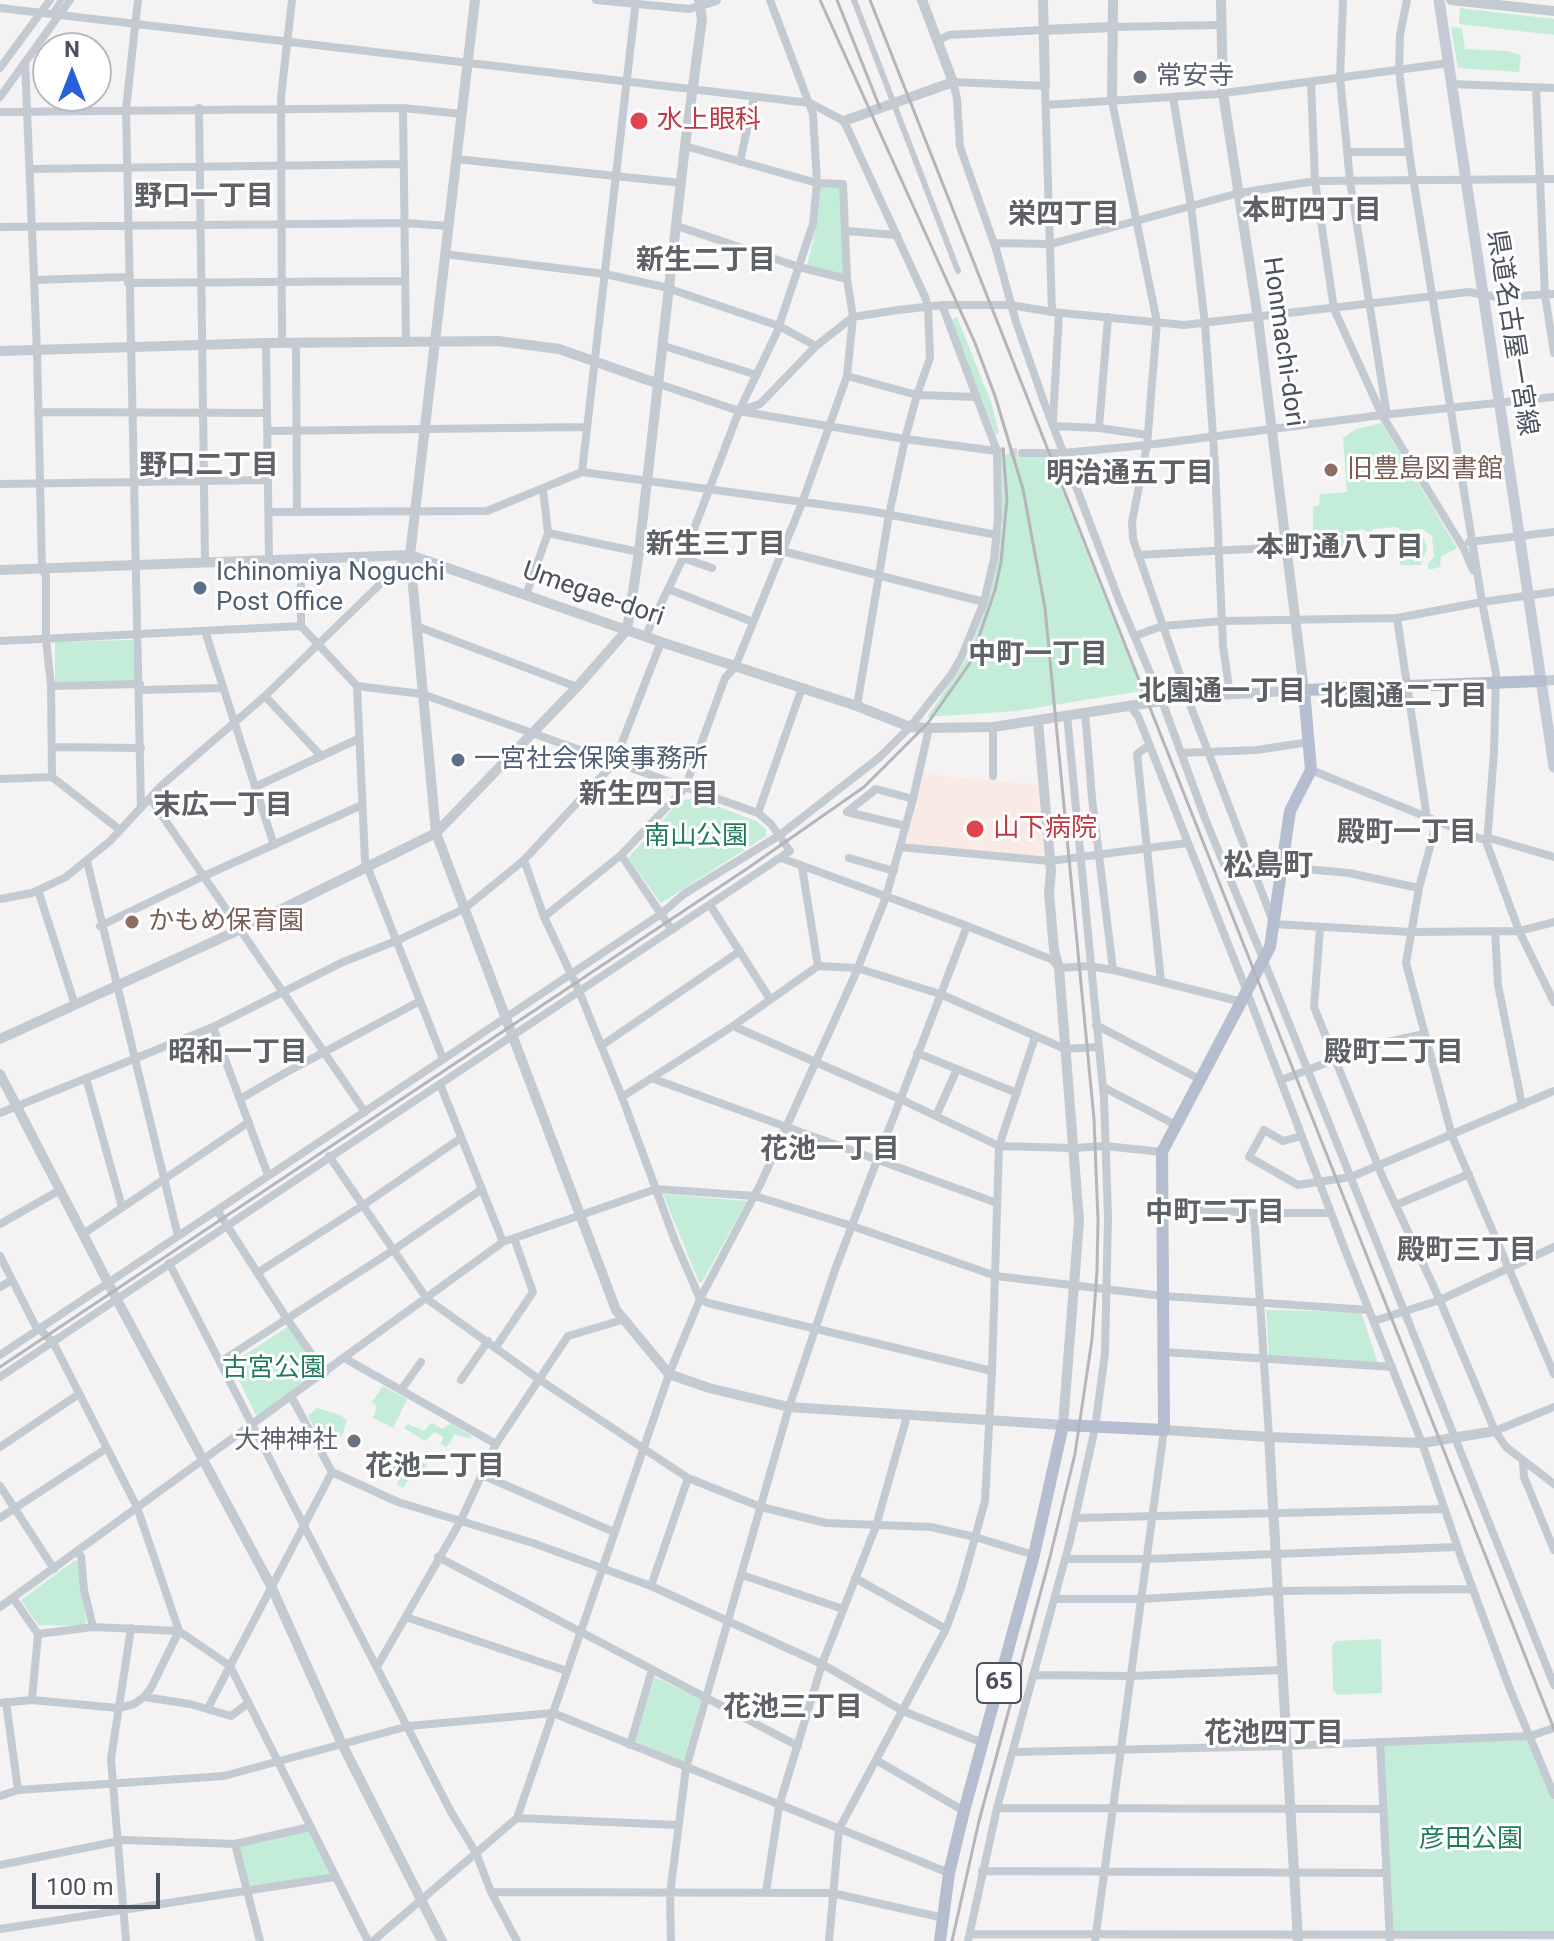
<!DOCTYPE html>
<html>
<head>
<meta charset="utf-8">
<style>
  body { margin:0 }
  #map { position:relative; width:1554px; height:1941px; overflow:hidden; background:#f4f2f2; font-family:Roboto,sans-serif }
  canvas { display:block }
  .north { position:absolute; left:32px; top:32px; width:80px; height:80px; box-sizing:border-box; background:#fff; border:2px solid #b7babf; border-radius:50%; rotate:0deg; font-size:22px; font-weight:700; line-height:32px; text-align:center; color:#4b525e }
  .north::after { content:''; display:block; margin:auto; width:28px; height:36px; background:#2760d9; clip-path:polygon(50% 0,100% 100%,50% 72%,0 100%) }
  .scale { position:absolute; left:32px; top:1873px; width:128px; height:36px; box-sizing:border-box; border:4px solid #4b525e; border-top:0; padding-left:10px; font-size:24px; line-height:28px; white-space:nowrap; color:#4b525e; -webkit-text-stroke:6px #fff; paint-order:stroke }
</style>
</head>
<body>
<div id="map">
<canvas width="1554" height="1941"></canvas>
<div class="north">N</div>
<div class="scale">100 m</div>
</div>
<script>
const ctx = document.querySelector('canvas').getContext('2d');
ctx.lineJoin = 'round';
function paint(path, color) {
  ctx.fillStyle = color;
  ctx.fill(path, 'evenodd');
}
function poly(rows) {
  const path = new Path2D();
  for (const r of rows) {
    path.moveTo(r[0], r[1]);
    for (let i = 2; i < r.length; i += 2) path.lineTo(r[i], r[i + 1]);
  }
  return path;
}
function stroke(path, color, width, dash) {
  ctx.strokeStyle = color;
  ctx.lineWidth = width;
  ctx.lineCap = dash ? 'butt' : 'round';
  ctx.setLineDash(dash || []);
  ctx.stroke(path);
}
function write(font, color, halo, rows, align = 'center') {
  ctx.font = font + ' Roboto,"Noto Sans JP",sans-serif';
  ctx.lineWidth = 6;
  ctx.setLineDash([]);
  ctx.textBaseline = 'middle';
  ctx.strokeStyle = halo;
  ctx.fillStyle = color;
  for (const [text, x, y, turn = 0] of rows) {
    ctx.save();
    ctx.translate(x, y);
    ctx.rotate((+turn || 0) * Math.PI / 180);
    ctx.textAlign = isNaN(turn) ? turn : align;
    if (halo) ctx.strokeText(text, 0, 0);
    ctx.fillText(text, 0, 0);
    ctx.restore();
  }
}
paint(poly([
  [923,774,1038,785,1043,856,906,844]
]), '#faeae5');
paint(poly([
  [1460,8,1554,19,1554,35,1459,24],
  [1451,27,1462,28,1465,49,1507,51,1521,55,1519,72,1458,68],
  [820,186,841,186,843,274,807,266,817,223],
  [957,317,991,402,999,432,996,435,951,320],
  [1382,423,1457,548,1441,557,1440,567,1428,570,1428,563,1434,557,1432,536,1422,529,1411,529,1415,538,1424,538,1427,549,1421,565,1400,565,1399,557,1407,556,1408,551,1407,533,1396,527,1373,529,1371,534,1363,529,1343,533,1344,546,1339,546,1336,533,1313,530,1313,507,1319,505,1320,494,1347,492,1343,438,1356,429],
  [1001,454,1048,456,1142,691,1016,711,927,717,967,658,990,595,1002,525],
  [133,640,135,681,55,682,55,642],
  [695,798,756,821,766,829,766,836,661,903,628,858,680,801],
  [663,1194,747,1201,702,1282,699,1282],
  [1266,1310,1361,1312,1379,1367,1269,1357],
  [289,1326,319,1371,257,1417,231,1364],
  [383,1386,407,1399,393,1428,373,1418,377,1407,372,1402],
  [317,1408,340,1415,347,1420,342,1436,320,1440,308,1416],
  [431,1423,443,1429,450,1423,472,1436,470,1439,455,1434,447,1447,441,1444,443,1437,435,1432,425,1441,404,1428,408,1424,424,1431],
  [383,1454,403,1459,412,1458,427,1465,423,1472,416,1469,403,1488,397,1485,399,1478,375,1467],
  [75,1560,78,1562,86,1622,83,1626,38,1625,21,1600],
  [1381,1639,1382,1693,1338,1695,1333,1691,1332,1646,1336,1641],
  [655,1677,701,1699,683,1763,635,1741],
  [1529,1740,1554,1801,1554,1933,1393,1932,1382,1743],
  [309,1829,331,1874,249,1889,239,1846]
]), '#c4edd9');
stroke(poly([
  [997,451,1022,453]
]), '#d2d2d4', 8, [8, 4]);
stroke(poly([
  [854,0,958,271],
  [52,14,61,0]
]), '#c4cad2', 6);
stroke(poly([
  [138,0,126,109,141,808],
  [596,0,690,9,701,5],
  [1343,0,1340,78,1350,181,1387,415],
  [1407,0,1400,35,1399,70,1410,159,1482,602,1496,673,1494,752,1487,844,1519,931,1554,1002],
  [0,8,810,103,844,121,925,297,928,306,930,358,917,395,905,439,889,515,857,706],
  [1112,27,1220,25],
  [937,41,949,35,1043,30],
  [25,62,37,351,42,569,46,576,46,639,51,686,52,777],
  [0,68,50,0],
  [1311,82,1315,181,1334,309,1382,415,1464,549,1473,570],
  [1451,84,1554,88],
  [1536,88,1545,295,1554,353],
  [0,97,70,0],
  [1173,97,1191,206,1205,324,1215,465,1223,646,1230,694],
  [1112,101,1157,322,1147,445,1132,522,1133,539,1191,707,1274,924,1410,932,1519,931,1554,922],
  [1046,105,1217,94,1449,63],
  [199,108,205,561],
  [403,108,406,342],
  [0,112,403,108,462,114],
  [1347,152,1409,152],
  [456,159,681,183],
  [740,162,754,97],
  [30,169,404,164],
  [677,226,799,267,847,279],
  [0,227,405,223,448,226],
  [846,231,897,235],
  [994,243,1051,244,1239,193,1315,181,1554,179],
  [444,254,605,274,664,287,779,326,816,346],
  [34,280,128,277],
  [128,283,405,281],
  [1052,312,1045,86,953,82,957,99,960,147,996,249,1016,322,1044,402,1119,600,1162,701,1206,821,1264,961,1554,1685],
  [266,343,269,559],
  [282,343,281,97,292,0],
  [296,343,297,512],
  [664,346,757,375],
  [847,376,917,395,977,397],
  [659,384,739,411,905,439,997,451],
  [739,411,760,404,816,346,853,317,898,310,942,305,1011,305,1052,312,1184,325,1469,292,1497,297,1554,294],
  [39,412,266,413],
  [1053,420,1059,313],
  [1053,426,1099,428,1148,435],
  [1099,428,1108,317],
  [267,431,586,427],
  [1022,453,1063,453,1147,445,1382,415,1554,397],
  [582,472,636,0],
  [0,484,267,480],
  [543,489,548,533,639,552],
  [268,512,487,511,582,472,870,511,997,535],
  [1469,542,1554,532],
  [782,551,984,602],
  [1138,555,1287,547],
  [301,558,301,626],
  [683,558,712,568],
  [668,589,753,622],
  [526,595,548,533],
  [1397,618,1427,818],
  [416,626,577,687],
  [205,631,274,845],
  [1135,636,1162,626,1223,621,1397,618,1482,602,1554,592],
  [645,637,683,558,739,411,777,332,813,224,817,183,813,114,770,0],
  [0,641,301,626,357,686,365,861,443,1059],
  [51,686,140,684],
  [140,690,222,688],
  [265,696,321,756],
  [1129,705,1138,716,1247,992,1347,1255,1422,1443,1461,1557,1509,1687,1554,1795],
  [1085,712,1092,798,1113,970],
  [993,727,993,776],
  [1148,746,1137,754,1161,981],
  [52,747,141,748],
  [1181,753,1257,750,1309,742],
  [1311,770,1481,839,1489,838,1554,857],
  [0,779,52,777,120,830],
  [255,787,358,739],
  [150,798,365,1112],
  [758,813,802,688],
  [1437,821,1419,888,1406,963,1452,1136,1554,1374],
  [906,826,847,812,876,789,913,799],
  [900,847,1050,861,1187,843],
  [621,855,672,930],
  [781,858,962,924,1053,960,1059,968,1090,966,1118,971,1242,1002],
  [849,858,894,871],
  [524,860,544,917,579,991,622,1097,675,1241,700,1299,708,1303,992,1371],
  [87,861,178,1236],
  [802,867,818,966],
  [1282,867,1349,873,1419,888],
  [38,890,75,1005],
  [0,899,32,893,66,877,110,841,162,785,265,696,410,555],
  [710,905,770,999],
  [544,917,621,855,685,788,725,678,735,667,802,503,847,376,853,317,847,279,843,184,817,183,685,146],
  [100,926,204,876,362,805],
  [1320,928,1314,1007,1383,1178,1438,1296,1495,1431,1506,1447,1554,1484],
  [1495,931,1498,985,1522,1105],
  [1096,1025,1201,1080],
  [733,1026,900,1099,999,1146,1073,1148,1105,1146,1162,1152],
  [213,1027,268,1175],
  [601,1046,740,951],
  [917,1053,1017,1093],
  [86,1078,122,1207],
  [651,1078,997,1203],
  [1281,1080,1374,1045,1424,1034],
  [440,1084,503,1242],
  [1103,1087,1176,1125],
  [622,1097,733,1026,818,966,857,968,940,994,1065,1049,1099,1047],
  [240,1099,285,1073,420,1001],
  [0,1113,213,1027,343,962,396,941,464,909,524,860,614,763,661,642],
  [936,1116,957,1069],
  [1302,1136,1283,1141,1264,1130,1249,1157,1298,1185,1351,1177,1554,1091],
  [329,1156,427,1299,540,1380,688,1478,761,1507,826,1523,931,1527,975,1537,1034,1555],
  [1396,1205,1469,1174],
  [1162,1207,1254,1213,1331,1213],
  [217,1210,287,1319,325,1373],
  [1254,1213,1269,1437],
  [0,1224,60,1190],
  [83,1234,249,1122],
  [0,1256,35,1325,53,1342,137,1507,179,1631,230,1666,368,1941],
  [169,1263,451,1812,476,1853,491,1892,517,1941],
  [257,1273,362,1206,461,1138],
  [0,1287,12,1280],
  [1374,1321,1440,1300,1554,1247],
  [496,1347,533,1292,514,1238],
  [1163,1352,1392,1367],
  [0,1355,661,914,684,894,780,835,880,757,910,727,951,675,961,658,984,602,994,559,998,518,997,451,942,305],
  [346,1359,496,1444],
  [220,1362,392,1251,482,1189],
  [0,1377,790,851,771,824,758,813,422,694,357,686],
  [461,1380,488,1341],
  [401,1390,421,1362],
  [292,1398,332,1472,398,1502,533,1543,651,1586,822,1664,903,1711,983,1743],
  [1495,1431,1554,1407],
  [0,1447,79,1394],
  [1523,1462,1524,1477,1554,1550],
  [482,1475,614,1532],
  [0,1486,54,1569],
  [0,1518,107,1448],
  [1076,1518,1444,1509],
  [77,1552,81,1556,84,1590,93,1627],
  [438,1557,798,1746],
  [1065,1559,1147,1559,1457,1547],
  [742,1575,843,1609],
  [855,1578,946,1629],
  [651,1586,688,1478],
  [13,1598,38,1634,32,1700],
  [1054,1599,1142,1599,1277,1591,1473,1589],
  [0,1607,503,1242,656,1189,755,1196,852,1226,996,1276,1163,1296,1369,1310],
  [406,1617,567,1671],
  [378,1665,460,1522,496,1444,568,1336,622,1320],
  [1033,1675,1131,1676,1282,1670],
  [144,1697,190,1704,231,1716,247,1704],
  [6,1702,18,1790],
  [0,1703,32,1700,118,1708,134,1704,144,1697,151,1688,179,1631,93,1627,38,1634],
  [208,1708,332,1472],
  [1380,1742,1390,1941],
  [630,1745,652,1670],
  [1013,1752,1287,1746,1530,1736,1554,1728],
  [876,1760,964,1811],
  [0,1796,18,1790,224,1776,409,1726,553,1713,949,1873],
  [997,1808,1384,1809],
  [517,1818,677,1825],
  [235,1844,260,1941],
  [0,1865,124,1840,235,1844,310,1827],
  [982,1871,1387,1873],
  [491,1892,832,1893,944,1918],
  [766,1892,779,1806,822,1664,876,1526,907,1416],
  [0,1929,335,1877],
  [970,1934,1554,1935],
  [126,1941,111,1759,131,1628],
  [373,1941,517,1818,669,1374,700,1299,760,1185,855,975,886,897,913,799,929,728],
  [671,1941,670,1894,686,1768,789,1407,836,1267,967,926],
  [829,1941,839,1829,946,1629,961,1588,985,1501,992,1371,999,1146,1035,1037],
  [968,1941,997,1808,1070,1541,1095,1428,1105,1353,1108,1217,1104,1099,1067,715],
  [1095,1941,1164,1430]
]), '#c4cad2', 8);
stroke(poly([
  [475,0,410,555,436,833,616,1310,669,1374,709,1388,789,1407,1063,1425,1079,1221,1059,968,1054,950,1049,893,1051,871,1038,720],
  [1043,0,1045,86],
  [1451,0,1554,11],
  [701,5,716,0],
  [1043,30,1112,27],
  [1112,101,1113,0],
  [844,121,953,82,922,0],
  [0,351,266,343,498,341,559,349,659,384],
  [0,570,410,555,661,642,857,706,910,727,929,728,993,727,1187,697,1304,690,1258,318,1223,93,1221,0],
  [1541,681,1554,680],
  [0,1039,239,930,436,833,577,687,627,630,639,552,685,146,702,19,699,0],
  [0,1074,117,1300,271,1586,342,1744,442,1941],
  [1164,1430,1269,1437,1422,1443,1495,1431],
  [1269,1437,1298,1941]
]), '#c4cad2', 10);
stroke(poly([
  [1439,0,1554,767]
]), '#c4cbd6', 11);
stroke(poly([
  [940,1941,949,1873,964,1811,1034,1555,1063,1425,1164,1430,1162,1152,1270,947,1290,811,1311,770,1304,690,1541,681]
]), '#b4bece', 12);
stroke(poly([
  [820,0,975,343,995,396,1023,489,1045,608,1094,1119,1098,1220,1097,1271,1092,1339,1075,1454,1050,1557,979,1821,952,1941],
  [837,0,880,108],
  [870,0,1554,1729],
  [0,1367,748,868,864,787,928,723,970,663,995,590,1001,562,1007,499,1003,449]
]), '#b4b6bb', 3);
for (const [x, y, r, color] of [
  [1140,77,8,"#6b7280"],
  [639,121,10,"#e0444e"],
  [1331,470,8,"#8d6e63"],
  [200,588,8,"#5c6f8a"],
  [458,760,8,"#5c6f8a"],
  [975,829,10,"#e0444e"],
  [132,922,8,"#8d6e63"],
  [354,1441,8,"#6b7280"]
]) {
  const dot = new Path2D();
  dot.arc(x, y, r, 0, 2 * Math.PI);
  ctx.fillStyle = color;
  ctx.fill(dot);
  stroke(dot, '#fff', 3);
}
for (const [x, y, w] of [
  [999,1683,44]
]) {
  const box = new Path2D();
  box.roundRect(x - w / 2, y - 20, w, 40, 6);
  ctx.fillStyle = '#fff';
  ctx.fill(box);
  stroke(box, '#4b525e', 2);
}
write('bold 24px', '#4b525e', null, [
  ["65",999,1683]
]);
write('26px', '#5b616d', '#fff', [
  ["常安寺",1156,77],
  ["大神神社",338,1441,"right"]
], 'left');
write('26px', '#be3a42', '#fff', [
  ["水上眼科",657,121],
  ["山下病院",993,829]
], 'left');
write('26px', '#4b525e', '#fff', [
  ["県道名古屋一宮線",1511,333,81],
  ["Honmachi-dori",1282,342,82],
  ["Umegae-dori",593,595,19]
]);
write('26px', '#785e54', '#fff', [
  ["旧豊島図書館",1347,470],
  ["かもめ保育園",148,922]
], 'left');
write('26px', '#4e5e75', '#fff', [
  ["Ichinomiya Noguchi",216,573],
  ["Post Office",216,603],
  ["一宮社会保険事務所",474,760]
], 'left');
write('26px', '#1f7c58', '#fff', [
  ["南山公園",696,837],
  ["古宮公園",274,1369],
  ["彦田公園",1471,1840]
]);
write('bold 28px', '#5e6166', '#fff', [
  ["野口一丁目",204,198],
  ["本町四丁目",1312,212],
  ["栄四丁目",1064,216],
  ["新生二丁目",706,262],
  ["野口二丁目",209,467],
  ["明治通五丁目",1130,475],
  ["新生三丁目",716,546],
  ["本町通八丁目",1340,549],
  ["中町一丁目",1038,656],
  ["北園通一丁目",1222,693],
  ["北園通二丁目",1404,698],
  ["新生四丁目",649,796],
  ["末広一丁目",223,807],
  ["殿町一丁目",1407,834],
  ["昭和一丁目",238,1054],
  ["殿町二丁目",1394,1054],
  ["花池一丁目",830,1151],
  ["中町二丁目",1215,1214],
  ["殿町三丁目",1467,1252],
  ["花池二丁目",435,1468],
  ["花池三丁目",793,1709],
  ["花池四丁目",1274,1735]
]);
write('bold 30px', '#5e6166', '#fff', [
  ["松島町",1268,867]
]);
</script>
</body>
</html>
